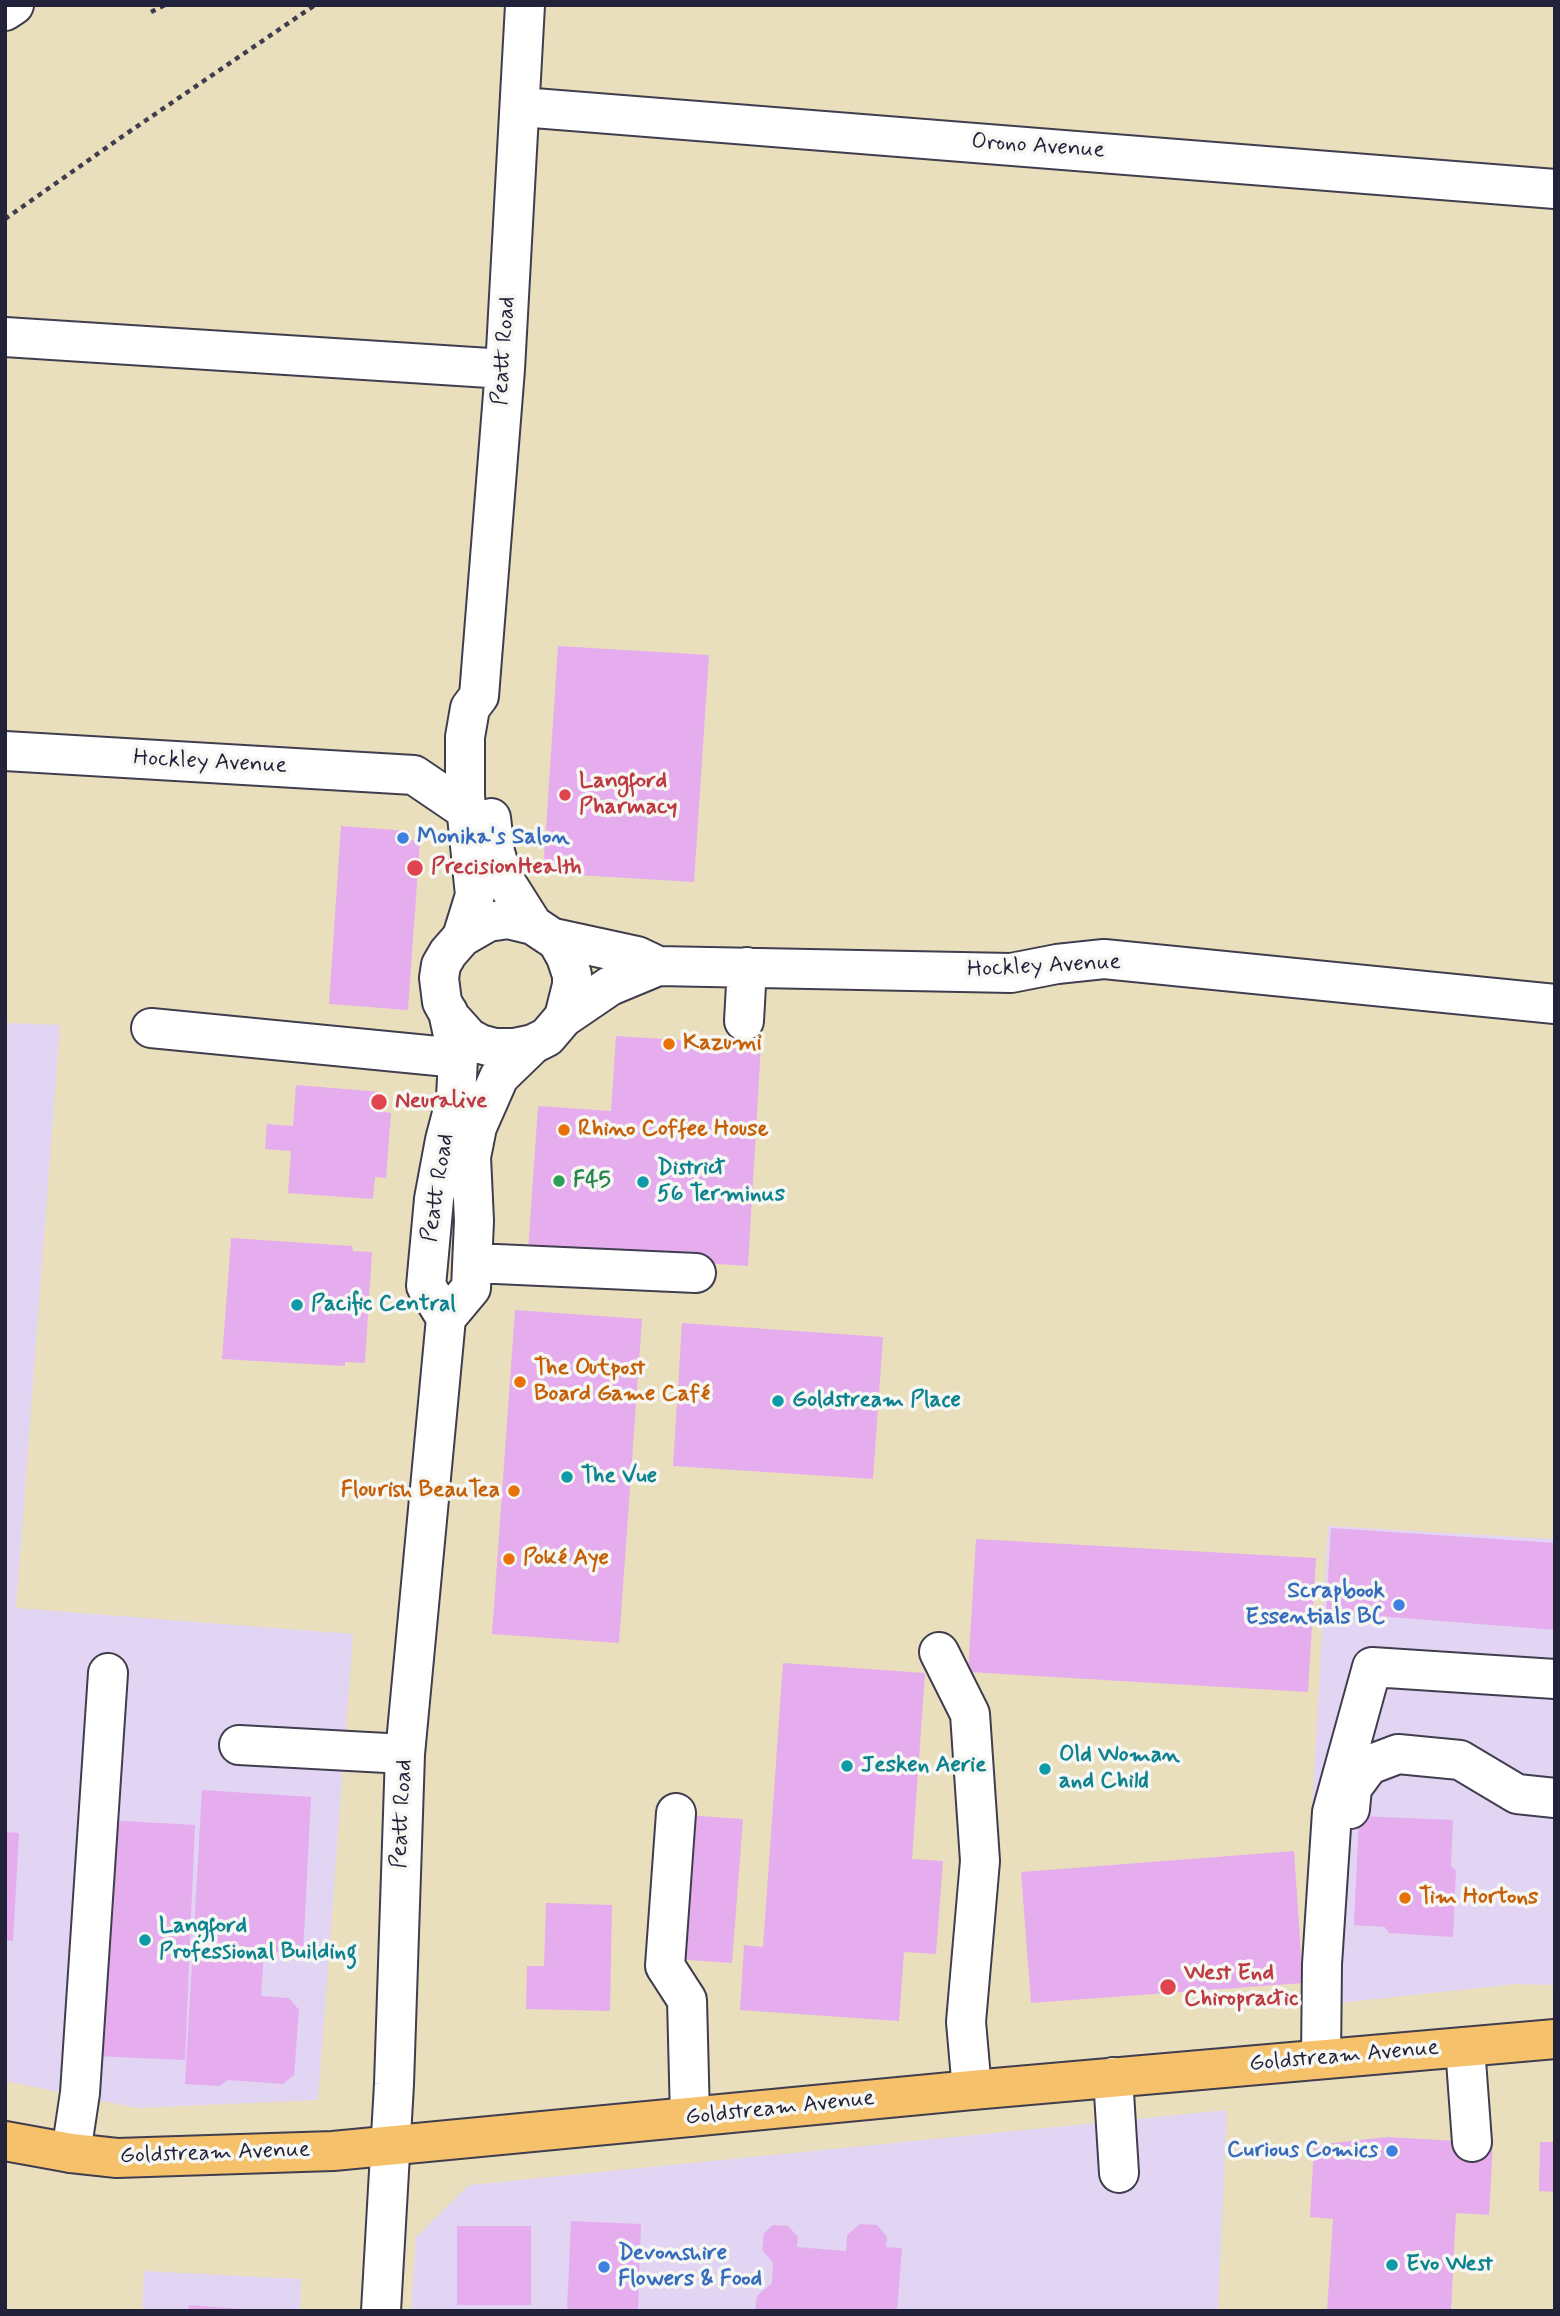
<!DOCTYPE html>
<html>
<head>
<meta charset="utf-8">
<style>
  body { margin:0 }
  #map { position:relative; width:1560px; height:2316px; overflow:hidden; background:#eadfbc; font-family:Mynerve,sans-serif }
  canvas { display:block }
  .frame { position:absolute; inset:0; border:7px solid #22223b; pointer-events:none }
</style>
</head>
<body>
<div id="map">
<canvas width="1560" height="2316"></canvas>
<div class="frame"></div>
</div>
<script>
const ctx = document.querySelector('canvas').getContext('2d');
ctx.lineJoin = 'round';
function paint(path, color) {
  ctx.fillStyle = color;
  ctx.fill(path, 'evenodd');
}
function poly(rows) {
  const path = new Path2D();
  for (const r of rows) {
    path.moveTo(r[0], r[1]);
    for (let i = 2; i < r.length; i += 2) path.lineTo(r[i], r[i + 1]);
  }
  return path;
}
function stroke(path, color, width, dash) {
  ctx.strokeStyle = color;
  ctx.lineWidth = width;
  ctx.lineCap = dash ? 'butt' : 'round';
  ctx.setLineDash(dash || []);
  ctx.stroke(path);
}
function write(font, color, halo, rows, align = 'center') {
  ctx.font = font + ' Mynerve,sans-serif';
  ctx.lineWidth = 7;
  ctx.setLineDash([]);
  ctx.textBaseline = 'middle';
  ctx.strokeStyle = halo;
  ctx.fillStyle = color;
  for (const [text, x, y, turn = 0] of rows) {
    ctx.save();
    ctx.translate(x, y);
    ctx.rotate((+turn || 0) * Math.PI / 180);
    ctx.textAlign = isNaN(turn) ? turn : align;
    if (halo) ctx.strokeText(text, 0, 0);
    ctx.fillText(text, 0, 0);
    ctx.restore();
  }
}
paint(poly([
  [5,1023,60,1025,16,1608,353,1634,318,2100,137,2108,5,2081],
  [1328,1526,1555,1539,1555,1985,1516,1984,1301,2007],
  [1227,2110,1218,2311,411,2311,416,2237,469,2185],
  [144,2271,301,2279,300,2311,142,2311]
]), '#e2d4f3');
paint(poly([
  [558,646,709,655,694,882,543,873],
  [341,826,409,831,409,840,420,841,408,1010,329,1004],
  [616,1036,761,1045,748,1266,528,1252,538,1106,611,1111],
  [296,1085,382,1092,380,1111,391,1113,386,1178,375,1177,373,1199,288,1193,291,1151,265,1149,267,1124,293,1126],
  [231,1238,352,1246,353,1251,372,1252,365,1363,345,1362,345,1366,222,1359],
  [515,1310,642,1319,619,1643,492,1634],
  [682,1323,883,1337,873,1479,673,1466],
  [1331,1528,1555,1543,1555,1630,1326,1612],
  [976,1539,1316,1558,1308,1692,968,1672],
  [783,1663,925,1673,912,1859,943,1861,936,1954,904,1952,899,2021,740,2010,744,1945,763,1947],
  [202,1790,311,1797,303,1954,264,1951,261,1996,289,1998,299,2010,294,2075,283,2084,228,2080,219,2086,185,2084],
  [686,1815,743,1819,732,1963,675,1959],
  [1359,1816,1453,1820,1451,1866,1456,1871,1453,1937,1389,1933,1385,1927,1354,1925],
  [105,1820,195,1825,185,2060,94,2056],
  [5,1832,19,1833,13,1941,5,1940],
  [1294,1851,1303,1983,1031,2003,1021,1872],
  [546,1903,612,1905,610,2011,526,2009,527,1966,544,1966],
  [1387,2137,1493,2143,1489,2215,1456,2213,1451,2311,1327,2311,1333,2219,1310,2217,1314,2145],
  [1540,2142,1555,2142,1555,2192,1539,2191],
  [571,2221,641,2224,638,2311,567,2311],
  [860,2224,877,2225,887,2237,886,2247,902,2248,897,2311,755,2311,757,2296,772,2283,773,2263,762,2250,764,2233,773,2225,788,2226,798,2237,797,2247,846,2251,847,2235],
  [457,2226,531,2226,531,2305,457,2305],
  [189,2305,240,2309,240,2311,188,2311]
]), '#e5adee');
const minor = poly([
  [5,11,14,5],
  [521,107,1555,189],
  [5,337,505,369],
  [5,751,414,775,467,811],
  [491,818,495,852,502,876,533,925],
  [462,937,488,922,508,919,533,925,557,941,566,957,572,975,572,985,564,1017,547,1037,533,1044,514,1048,495,1048,480,1044,469,1038,451,1018,442,1002,439,978,441,965,448,953,462,937,475,895,465,796,465,737,470,708,479,696,505,369,525,5],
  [554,938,637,956,658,966],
  [563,1018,610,986,658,966,1011,973,1057,964,1104,959,1555,1004],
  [744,1021,747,967],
  [151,1028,458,1058],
  [474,1263,696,1273],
  [446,1318,426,1286,434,1199,445,1140,456,1098,458,1058,448,1012],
  [939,1652,970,1714,980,1861,966,2022,972,2090],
  [239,1745,405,1754],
  [1350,1809,1352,1788,1369,1765,1398,1754,1460,1760,1517,1794,1555,1798],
  [676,1813,665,1966,687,2000,690,2117],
  [1465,2047,1472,2142],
  [1321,2059,1322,1964,1332,1812,1372,1667,1555,1679],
  [1113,2077,1119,2173],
  [71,2153,80,2093,108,1673],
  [381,2311,394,2084,405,1754,446,1318,471,1288,474,1221,471,1157,477,1127,499,1077,533,1044]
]);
const major = poly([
  [5,2141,71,2153,117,2158,333,2151,972,2090,1555,2039]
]);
stroke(minor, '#403e4e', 42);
stroke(major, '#403e4e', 42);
stroke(poly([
  [151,12,165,5],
  [5,219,123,136,315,5]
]), '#403e4e', 4.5, [5, 5]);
stroke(minor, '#fff', 38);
stroke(major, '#f5c16b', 38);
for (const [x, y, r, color] of [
  [565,795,7,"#e0444e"],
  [403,838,7,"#3f7fe0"],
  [415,868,9,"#e0444e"],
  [669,1044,7,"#e8710a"],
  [379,1102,9,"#e0444e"],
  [564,1130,7,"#e8710a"],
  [559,1181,7,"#2e9e5b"],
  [643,1182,7,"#0f9aa8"],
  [297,1305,7,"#0f9aa8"],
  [520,1382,7,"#e8710a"],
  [778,1401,7,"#0f9aa8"],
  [567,1477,7,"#0f9aa8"],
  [514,1491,7,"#e8710a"],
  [509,1559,7,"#e8710a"],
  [1399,1605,7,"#3f7fe0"],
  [847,1766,7,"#0f9aa8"],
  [1045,1769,7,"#0f9aa8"],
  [1405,1898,7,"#e8710a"],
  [145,1940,7,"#0f9aa8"],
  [1168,1987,9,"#e0444e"],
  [1392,2151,7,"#3f7fe0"],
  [1392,2265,7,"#0f9aa8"],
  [604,2267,7,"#3f7fe0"]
]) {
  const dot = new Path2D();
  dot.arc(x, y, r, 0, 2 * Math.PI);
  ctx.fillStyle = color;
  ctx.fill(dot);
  stroke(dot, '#f6f6f2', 2.5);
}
write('23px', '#22223b', '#f6f6f2', [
  ["Orono Avenue",1038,147,4],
  ["Peatt Road",505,351,-86],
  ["Hockley Avenue",210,763,3],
  ["Hockley Avenue",1044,967,-3],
  ["Peatt Road",439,1188,-81],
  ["Peatt Road",403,1814,-87],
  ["Goldstream Avenue",1344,2057,-5],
  ["Goldstream Avenue",780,2109,-6],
  ["Goldstream Avenue",215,2154,-2]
]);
write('bold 23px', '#be3a42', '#f6f6f2', [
  ["Langford",579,782],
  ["Pharmacy",579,808],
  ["PrecisionHealth",431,868],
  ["Neuralive",395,1102],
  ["West End",1184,1974],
  ["Chiropractic",1184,2000]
], 'left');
write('bold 23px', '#366cbe', '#f6f6f2', [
  ["Monika's Salon",417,838],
  ["Scrapbook",1385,1592,"right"],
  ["Essentials BC",1385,1618,"right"],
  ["Curious Comics",1378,2151,"right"],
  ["Devonshire",618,2254],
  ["Flowers & Food",618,2280]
], 'left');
write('bold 23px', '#c56008', '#f6f6f2', [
  ["Kazumi",683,1044],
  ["Rhino Coffee House",578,1130],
  ["The Outpost",534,1369],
  ["Board Game Café",534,1395],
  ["Flourish BeauTea",500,1491,"right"],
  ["Poké Aye",523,1559],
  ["Tim Hortons",1419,1898]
], 'left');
write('bold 23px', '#0d838f', '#f6f6f2', [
  ["District",657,1169],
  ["56 Terminus",657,1195],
  ["Pacific Central",311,1305],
  ["Goldstream Place",792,1401],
  ["The Vue",581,1477],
  ["Old Woman",1059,1756],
  ["and Child",1059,1782],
  ["Jesken Aerie",861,1766],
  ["Langford",159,1927],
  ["Professional Building",159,1953],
  ["Evo West",1406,2265]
], 'left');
write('bold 23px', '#27864d', '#f6f6f2', [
  ["F45",573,1181]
], 'left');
</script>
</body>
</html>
